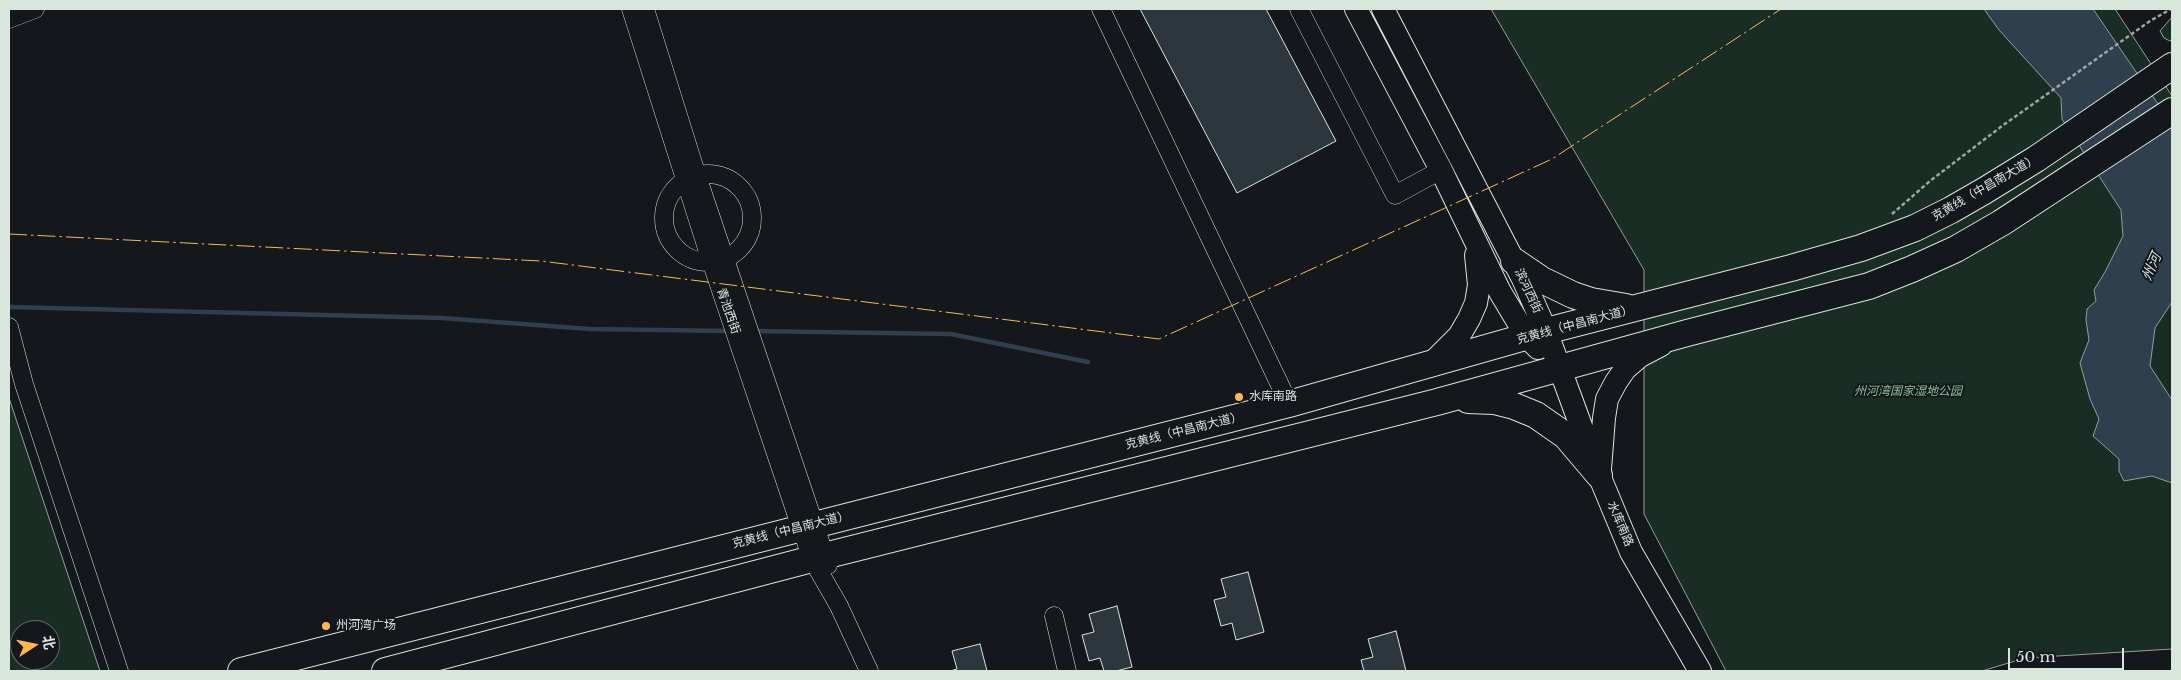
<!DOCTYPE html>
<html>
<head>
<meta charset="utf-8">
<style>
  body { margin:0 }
  #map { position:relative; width:2181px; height:680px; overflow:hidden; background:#14181c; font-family:"Libre Baskerville","Noto Sans SC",serif }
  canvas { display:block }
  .frame { position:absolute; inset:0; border:10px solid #d8e6dc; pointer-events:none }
  .north { position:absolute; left:10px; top:620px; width:50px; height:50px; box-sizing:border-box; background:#14181c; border:1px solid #626a69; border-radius:50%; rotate:79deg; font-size:14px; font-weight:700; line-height:20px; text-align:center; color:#d8e6dc }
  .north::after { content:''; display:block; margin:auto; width:18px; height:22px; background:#ffb74d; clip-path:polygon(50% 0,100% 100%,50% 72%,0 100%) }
  .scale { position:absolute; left:2008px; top:648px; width:116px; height:22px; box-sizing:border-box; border:2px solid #d8e6dc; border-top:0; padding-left:6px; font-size:15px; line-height:18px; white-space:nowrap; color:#d8e6dc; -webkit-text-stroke:4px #14181c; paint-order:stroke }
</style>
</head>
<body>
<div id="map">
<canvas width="2181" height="680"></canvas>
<div class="frame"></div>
<div class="north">北</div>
<div class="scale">50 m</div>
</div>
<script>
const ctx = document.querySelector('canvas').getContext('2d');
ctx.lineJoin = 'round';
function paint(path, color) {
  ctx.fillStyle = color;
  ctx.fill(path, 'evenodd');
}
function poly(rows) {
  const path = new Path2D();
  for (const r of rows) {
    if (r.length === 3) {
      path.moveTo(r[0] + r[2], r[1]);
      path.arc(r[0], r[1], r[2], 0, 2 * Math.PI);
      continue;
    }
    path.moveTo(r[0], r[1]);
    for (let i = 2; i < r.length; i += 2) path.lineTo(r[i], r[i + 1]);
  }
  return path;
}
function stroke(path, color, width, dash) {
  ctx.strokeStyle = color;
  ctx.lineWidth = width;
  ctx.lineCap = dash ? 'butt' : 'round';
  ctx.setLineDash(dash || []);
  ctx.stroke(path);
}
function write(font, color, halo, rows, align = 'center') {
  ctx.font = font + ' "Libre Baskerville","Noto Sans SC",serif';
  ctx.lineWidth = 4;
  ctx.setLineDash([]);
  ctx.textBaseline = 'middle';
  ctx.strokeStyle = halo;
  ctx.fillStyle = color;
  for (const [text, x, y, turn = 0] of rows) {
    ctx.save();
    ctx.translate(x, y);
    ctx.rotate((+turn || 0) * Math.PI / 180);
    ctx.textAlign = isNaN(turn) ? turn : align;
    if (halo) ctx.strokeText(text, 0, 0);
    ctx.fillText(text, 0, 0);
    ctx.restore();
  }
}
const green = poly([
  [1491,9,2115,9,2172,96,2172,649,2025,658,1982,671,1726,671,1644,514,1644,270,1491,9],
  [2172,17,2172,39,2170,41,2164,38,2160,31,2172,17],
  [9,398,100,671,9,671,9,398],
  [20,630,50,630,50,660,20,660,20,630]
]);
paint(green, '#1a2d24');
stroke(green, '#939e99', 1);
const water = poly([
  [1984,9,2093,9,2158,104,2172,130,2172,302,2155,328,2150,366,2172,400,2172,483,2152,476,2124,481,2119,471,2119,459,2093,436,2099,419,2090,399,2080,363,2089,340,2086,320,2087,309,2096,301,2094,290,2105,272,2123,236,2121,210,2062,119,2061,98,1999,30,1984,9]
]);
paint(water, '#2f3f4d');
stroke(water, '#939e99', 1);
stroke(poly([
  [9,307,442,318,590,329,730,331],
  [752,331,951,334,1088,362]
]), '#2f3f4d', 4.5);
const building = poly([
  [1140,9,1266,9,1336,141,1237,193,1140,9],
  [1248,572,1264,632,1236,640,1232,623,1221,626,1214,600,1226,597,1221,579,1248,572],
  [1117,606,1132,667,1116,671,1104,671,1100,658,1089,661,1082,635,1094,632,1089,614,1117,606],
  [1396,631,1406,671,1364,671,1361,660,1373,657,1368,639,1396,631],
  [980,644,987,671,950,671,957,669,952,651,980,644]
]);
paint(building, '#2c363c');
stroke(building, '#d8e6dc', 1);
const minor = poly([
  [631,9,711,261,801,528,812,559,839,606,869,671],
  [645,9,697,176,828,565],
  [1101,9,1289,404],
  [1299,9,1395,195,1441,170],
  [9,19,35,9],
  [708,218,44],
  [9,327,24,384,119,671],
  [1054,616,1067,671]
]);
const major = poly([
  [1356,9,1441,170,1500,292,1527,337,1538,348],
  [1383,9,1523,279,1546,331,1599,475,1631,552,1700,671],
  [1429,366,1459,336,1469,319,1476,303,1479,285,1476,255],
  [1600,469,1604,418,1607,399,1616,382,1625,369,1640,356,1661,345]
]);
const highway = poly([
  [1514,261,1542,280,1573,295,1591,301,1626,307],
  [1468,400,1494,401,1514,406,1536,415,1566,436,1599,475],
  [241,671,1289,404,1546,331,1791,268,1861,248,1915,228,1951,210,1984,191,2036,159,2172,66],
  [385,671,812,559,1437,402,1687,333,1869,286,1912,269,1956,249,2001,223,2172,111]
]);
stroke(minor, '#d8e6dc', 19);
stroke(major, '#d8e6dc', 24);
stroke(highway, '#d8e6dc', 28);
stroke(poly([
  [1892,214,1930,181,2002,126,2150,21,2171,9]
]), '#9da8a2', 2.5, [4, 2.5]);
stroke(minor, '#14181c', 18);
stroke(major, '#14181c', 22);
stroke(highway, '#14181c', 26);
stroke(poly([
  [9,234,541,261,1159,339,1552,159,1781,9]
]), '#ffb74d', 1, [18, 4, 2.5, 4]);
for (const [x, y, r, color] of [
  [1239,397,5,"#ffb74d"],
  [326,626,5,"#ffb74d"]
]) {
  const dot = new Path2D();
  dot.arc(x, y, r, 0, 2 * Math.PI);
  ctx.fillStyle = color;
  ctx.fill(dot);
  stroke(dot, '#14181c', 2);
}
write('12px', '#d8e6dc', '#14181c', [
  ["克黄线（中昌南大道）",1985,188,-30],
  ["滨河西街",1528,291,65],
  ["青池西街",728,311,71],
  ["克黄线（中昌南大道）",1575,325,-15],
  ["克黄线（中昌南大道）",1184,431,-14],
  ["水库南路",1620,524,67],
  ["克黄线（中昌南大道）",791,530,-14]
]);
write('italic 12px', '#8ac095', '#14181c', [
  ["州河湾国家湿地公园",1908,392]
]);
write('12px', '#d8e6dc', '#14181c', [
  ["水库南路",1249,397],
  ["州河湾广场",336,626]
], 'left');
write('italic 14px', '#d8e6dc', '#14181c', [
  ["州河",2152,267,-66]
]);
</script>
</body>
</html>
